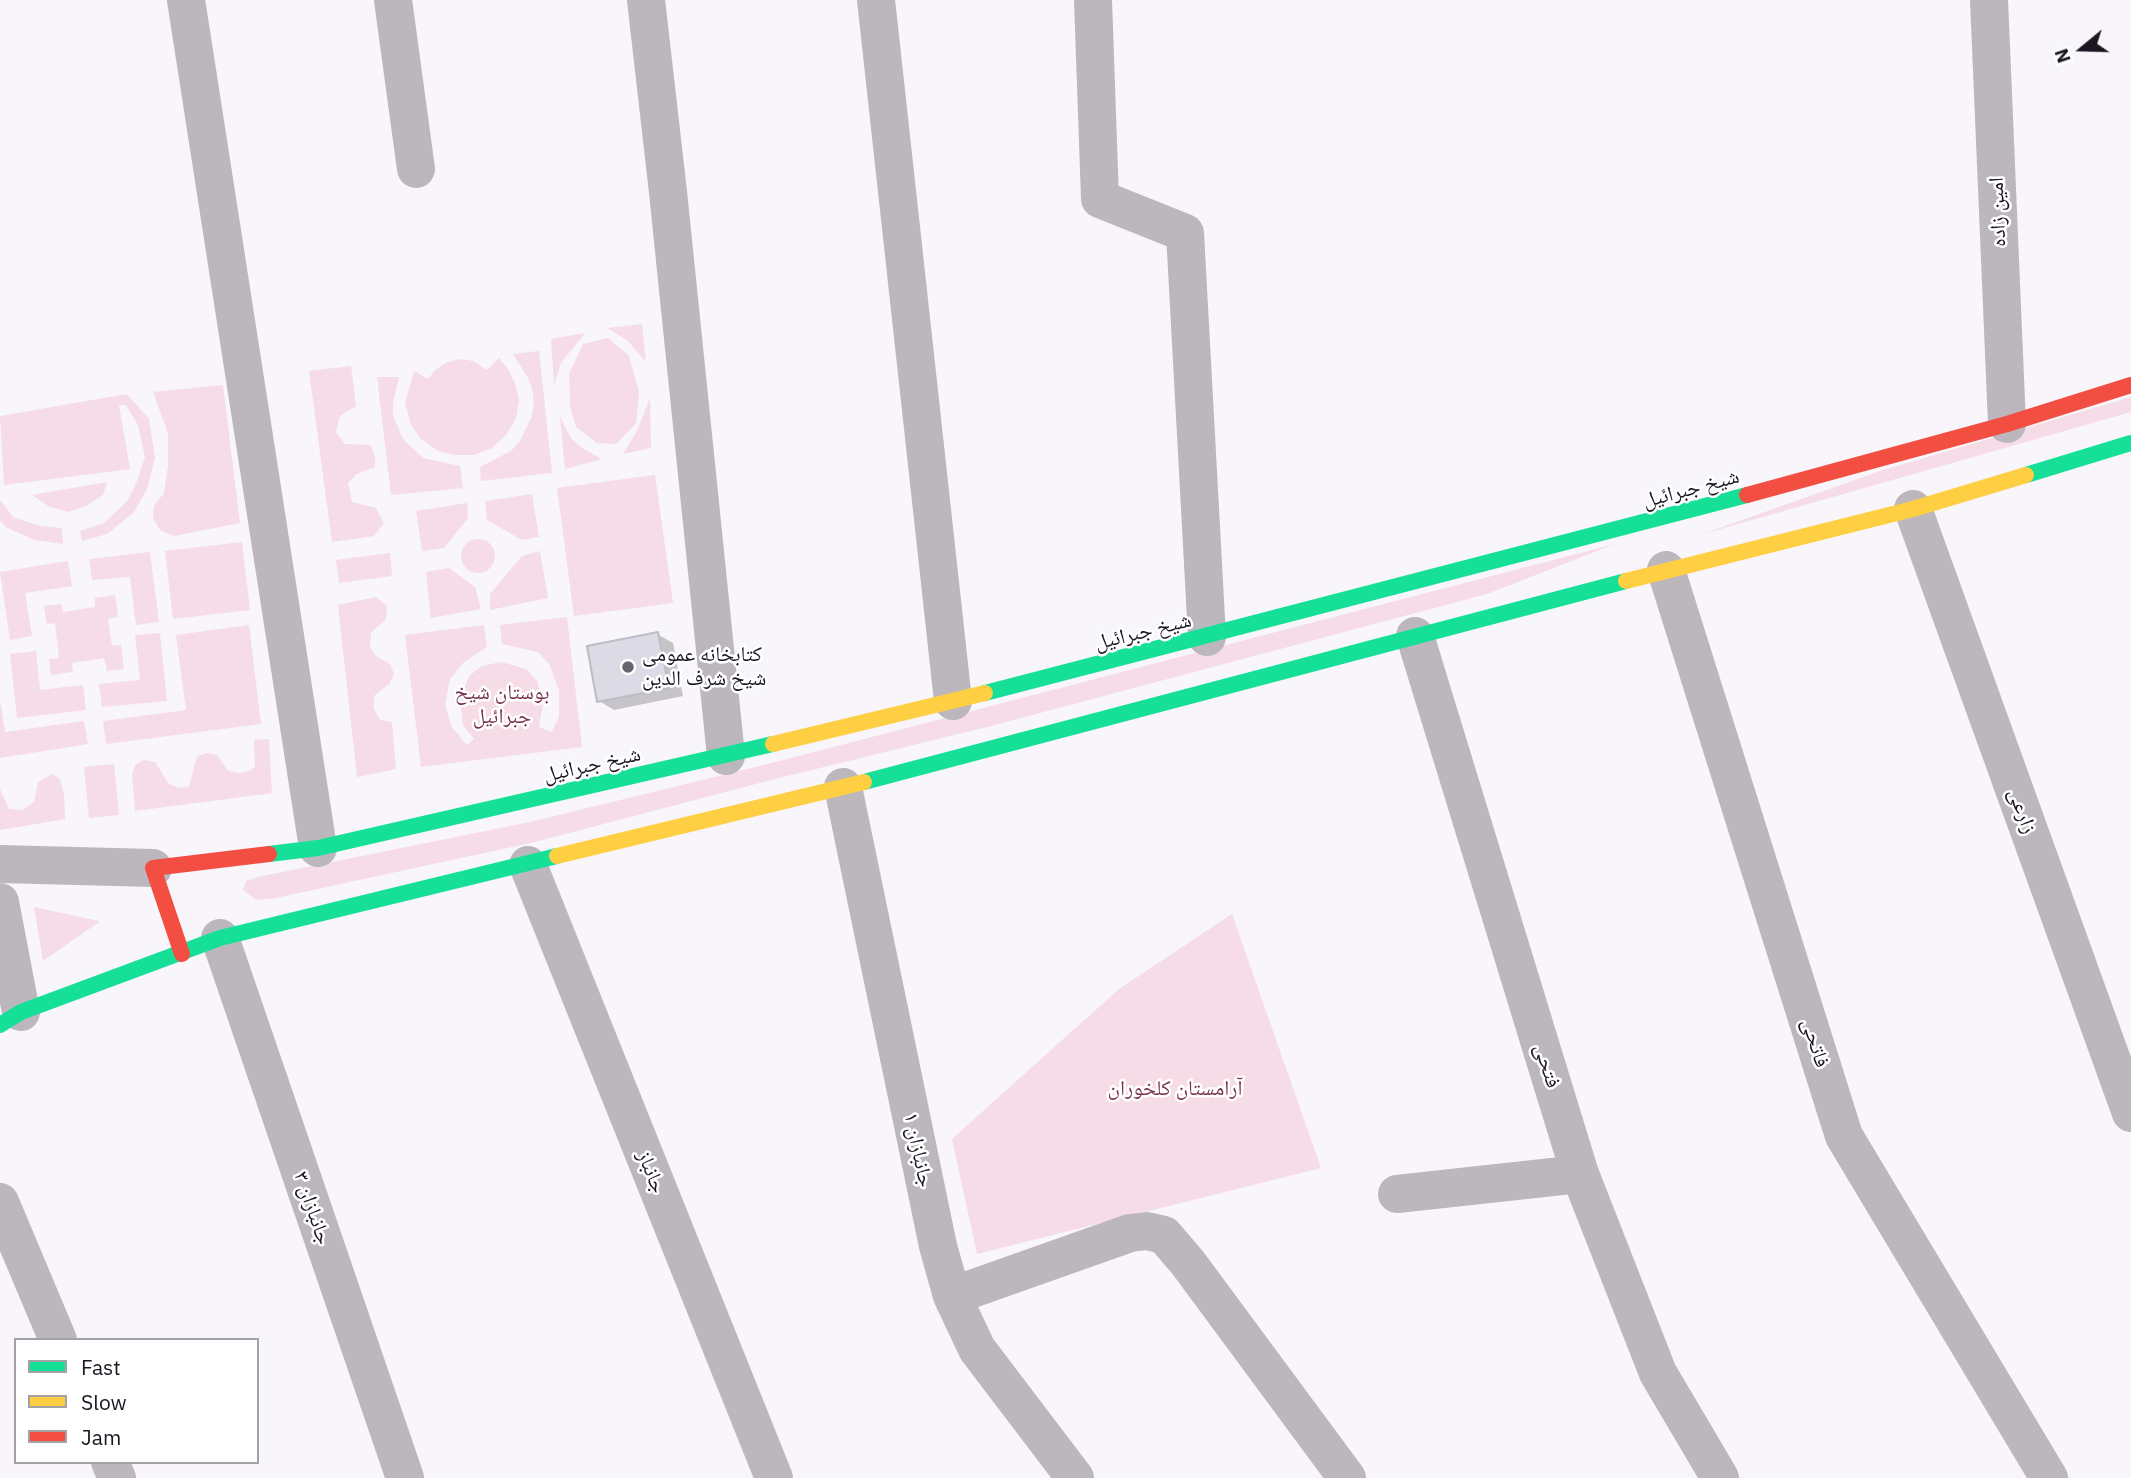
<!DOCTYPE html>
<html>
<head>
<meta charset="utf-8">
<style>
  body { margin:0 }
  #map { position:relative; width:2131px; height:1478px; overflow:hidden; background:#f8f5fb; font-family:"IBM Plex Sans",sans-serif }
  canvas { display:block }
  .legend { position:absolute; left:14px; top:1338px; width:245px; height:126px; box-sizing:border-box; background:#fff; border:2px solid #a4a2a6; margin:0; padding:9px 12px; list-style:none; font-size:21px; color:#1b1621 }
  .legend li { display:flex; align-items:center; gap:14px; height:35px }
  .legend b { width:35px; border:2px solid #a4a2a6 }
  .north { position:absolute; left:2047px; top:14px; width:70px; height:70px; -webkit-text-stroke:5px #fff; paint-order:stroke; rotate:251deg; font-size:19px; font-weight:700; line-height:28px; text-align:center; color:#1b1621 }
  .north::after { content:''; display:block; margin:auto; width:24px; height:32px; background:#1b1621; clip-path:polygon(50% 0,100% 100%,50% 72%,0 100%) }
</style>
</head>
<body>
<div id="map">
<canvas width="2131" height="1478"></canvas>
<ul class="legend">
<li><b style="height:9px;background:#16e098"></b>Fast</li>
<li><b style="height:9px;background:#ffcf43"></b>Slow</li>
<li><b style="height:9px;background:#f24e42"></b>Jam</li>
</ul>
<div class="north">N</div>
</div>
<script>
const ctx = document.querySelector('canvas').getContext('2d');
ctx.lineJoin = 'round';
function paint(path, color) {
  ctx.fillStyle = color;
  ctx.fill(path, 'evenodd');
}
function poly(rows) {
  const path = new Path2D();
  for (const r of rows) {
    if (r.length === 3) {
      path.moveTo(r[0] + r[2], r[1]);
      path.arc(r[0], r[1], r[2], 0, 2 * Math.PI);
      continue;
    }
    path.moveTo(r[0], r[1]);
    for (let i = 2; i < r.length; i += 2) path.lineTo(r[i], r[i + 1]);
  }
  return path;
}
function stroke(path, color, width, dash) {
  ctx.strokeStyle = color;
  ctx.lineWidth = width;
  ctx.lineCap = dash ? 'butt' : 'round';
  ctx.setLineDash(dash || []);
  ctx.stroke(path);
}
function write(font, color, halo, rows, align = 'center') {
  ctx.font = font + ' "IBM Plex Sans","Noto Naskh Arabic",sans-serif';
  ctx.lineWidth = 5;
  ctx.setLineDash([]);
  ctx.textBaseline = 'middle';
  ctx.strokeStyle = halo;
  ctx.fillStyle = color;
  for (const [text, x, y, turn = 0] of rows) {
    ctx.save();
    ctx.translate(x, y);
    ctx.rotate((+turn || 0) * Math.PI / 180);
    ctx.textAlign = isNaN(turn) ? turn : align;
    if (halo) ctx.strokeText(text, 0, 0);
    ctx.fillText(text, 0, 0);
    ctx.restore();
  }
}
paint(poly([
  [642,324,646,362,628,341,607,328],
  [585,333,561,363,554,385,551,339],
  [608,338,629,356,639,392,636,423,616,444,597,443,576,427,570,406,569,374,583,344],
  [539,351,552,473,481,481,480,467,511,451,520,441,532,416,534,402,532,388,527,376,513,354],
  [499,358,508,369,515,383,519,401,516,418,507,434,492,448,474,455,455,455,438,451,421,439,411,425,405,403,414,371,428,379,435,370,446,363,460,359,473,361,487,370],
  [351,366,356,406,340,416,336,432,345,444,371,445,375,458,375,467,357,474,348,483,352,502,376,508,384,523,374,536,332,542,309,371],
  [377,377,399,377,393,403,393,416,403,439,423,458,460,466,463,488,391,495],
  [223,385,240,523,174,536,160,530,153,518,154,506,164,493,168,466,168,433,153,392],
  [127,394,149,419,155,458,147,489,134,512,107,534,82,541,80,531,104,523,128,500,137,481,145,457,138,425,126,405,119,405,130,469,4,485,0,416],
  [2131,397,2131,412,1703,534,1880,471],
  [650,398,651,448,623,454,637,431],
  [560,417,571,438,582,448,602,459,565,469],
  [655,475,673,603,574,616,557,488],
  [107,482,103,495,86,506,69,512,50,507,32,495],
  [532,494,539,537,522,540,487,520,485,501],
  [0,500,13,517,40,526,62,528,63,544,34,540,6,527,0,520],
  [467,503,468,518,444,548,422,551,416,511],
  [478,556,17],
  [242,542,250,610,173,619,165,551],
  [1615,544,1487,594,991,726,771,780,535,842,276,898,256,900,243,890,246,881,258,877,530,822,764,765],
  [540,551,548,598,490,610,490,594,522,556],
  [150,552,159,622,136,625,130,577,92,580,89,559],
  [390,553,392,576,339,583,336,560],
  [68,561,72,586,25,593,32,636,10,640,0,572],
  [449,568,475,587,481,609,431,618,426,572],
  [115,595,118,617,108,619,112,646,121,645,124,669,107,671,104,658,72,663,73,672,51,675,49,659,59,658,55,623,47,624,44,606,61,604,63,612,95,607,95,598],
  [376,597,387,606,386,619,371,633,370,647,376,656,390,664,394,674,390,683,374,696,374,709,380,720,392,722,396,769,357,777,338,605],
  [567,617,582,747,421,767,405,635,484,625,487,647,464,662,450,679,445,704,451,726,467,745,474,739,463,725,460,701,469,676,482,666,501,662,526,669,537,681,543,704,539,727,552,732,559,717,559,690,549,664,538,652,502,644,500,625],
  [249,625,261,724,106,744,103,721,186,710,176,635],
  [160,633,167,701,102,707,99,684,140,680,135,635],
  [36,651,40,690,83,685,86,710,17,718,10,654],
  [0,700,5,732,84,721,88,744,0,758],
  [269,739,272,793,135,811,132,774,135,765,144,760,155,762,169,784,179,788,189,787,197,756,207,753,217,755,227,770,237,773,250,771,255,766,254,740],
  [114,764,119,815,89,818,84,767],
  [52,774,60,779,64,794,65,819,0,830,0,789,9,809,23,810,34,802,38,782],
  [34,907,99,921,99,922,43,961],
  [1232,914,1321,1168,977,1254,952,1139,1119,989]
]), '#f5dce7');
paint(poly([
  [657,634,673,643,683,696,614,710,599,701]
]), '#0003');
const building = poly([
  [658,632,669,688,597,702,587,646,658,632]
]);
paint(building, '#dcdae4');
stroke(building, '#bdbcc5', 2);
stroke(poly([
  [186,0,318,848],
  [393,0,416,169],
  [646,0,668,192,726,756],
  [876,0,953,701],
  [1093,0,1100,199,1185,233,1207,637],
  [1989,0,2007,424],
  [1913,509,2131,1113],
  [1666,570,1844,1136,2049,1478],
  [1415,636,1580,1174,1658,1373,1720,1478],
  [843,787,938,1246,952,1296,977,1349,1075,1478],
  [0,864,153,868],
  [528,865,774,1478],
  [0,902,21,1012],
  [220,938,405,1478],
  [1397,1194,1580,1174],
  [0,1202,58,1340],
  [952,1296,1130,1233,1147,1231,1164,1235,1188,1263,1347,1478],
  [110,1462,117,1478]
]), '#bcb7bd', 38);
stroke(poly([
  [2026,475,2131,443],
  [985,693,1747,495],
  [864,782,1626,581],
  [269,854,318,848,773,744],
  [0,1025,21,1012,220,938,557,856]
]), '#16e098', 16);
stroke(poly([
  [1626,581,1913,509,2026,475],
  [773,744,985,693],
  [557,856,864,782]
]), '#ffcf43', 16);
stroke(poly([
  [1747,495,2007,424,2131,385],
  [182,954,153,868,269,854]
]), '#f24e42', 16);
for (const [x, y, r, color] of [
  [628,667,7,"#68646d"]
]) {
  const dot = new Path2D();
  dot.arc(x, y, r, 0, 2 * Math.PI);
  ctx.fillStyle = color;
  ctx.fill(dot);
  stroke(dot, '#fff', 2.5);
}
write('21px', '#1b1621', '#fff', [
  ["امین زاده",1998,212,-92],
  ["شیخ جبرائیل",1691,489,-15],
  ["شیخ جبرائیل",1143,632,-14],
  ["شیخ جبرائیل",592,765,-13],
  ["زارعی",2022,811,70],
  ["فاتحی",1815,1043,73],
  ["فتحی",1547,1066,73],
  ["جانبازان ۱",918,1150,78],
  ["جانباز",651,1172,68],
  ["جانبازان ۳",312,1208,71]
]);
write('21px', '#1b1621', '#fff', [
  ["کتابخانه عمومی",642,655],
  ["شیخ شرف الدین",642,679]
], 'left');
write('21px', '#79334f', '#fff', [
  ["بوستان شیخ",502,693],
  ["جبرائیل",502,717],
  ["آرامستان کلخوران",1175,1089]
]);
</script>
</body>
</html>
